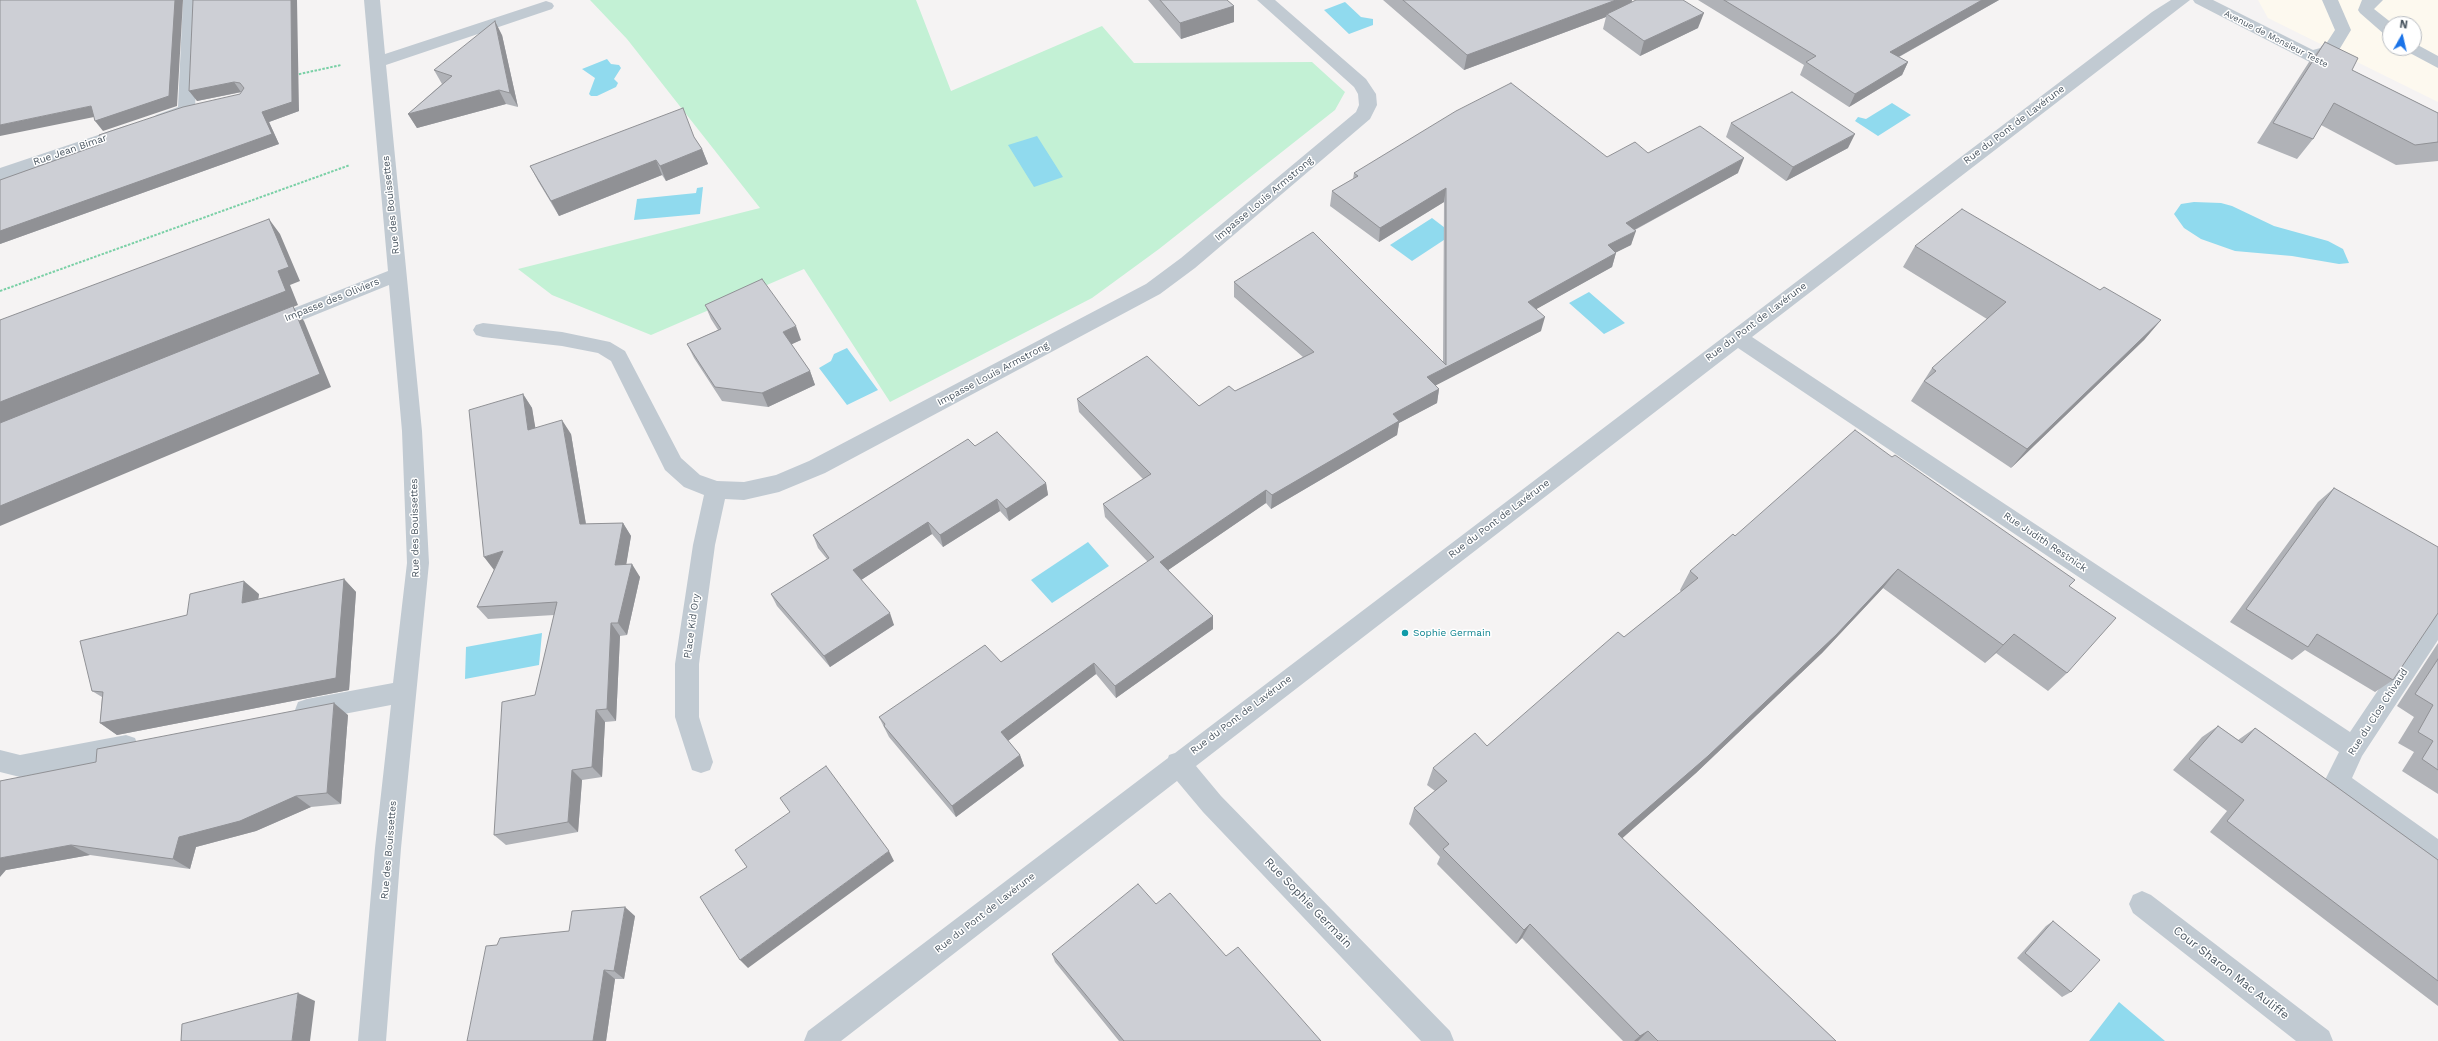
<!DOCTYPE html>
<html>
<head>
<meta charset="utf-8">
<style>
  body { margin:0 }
  #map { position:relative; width:2438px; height:1041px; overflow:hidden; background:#f5f3f3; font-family:"Work Sans",sans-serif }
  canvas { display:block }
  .north { position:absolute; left:2382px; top:16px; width:40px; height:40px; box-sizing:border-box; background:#fff; border:1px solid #b7bbc0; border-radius:50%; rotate:8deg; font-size:11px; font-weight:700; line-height:16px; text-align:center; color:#4a5661 }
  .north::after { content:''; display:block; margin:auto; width:14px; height:18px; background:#1a73e8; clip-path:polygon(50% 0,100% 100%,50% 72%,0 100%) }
</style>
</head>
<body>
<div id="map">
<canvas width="2438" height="1041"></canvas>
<div class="north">N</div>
</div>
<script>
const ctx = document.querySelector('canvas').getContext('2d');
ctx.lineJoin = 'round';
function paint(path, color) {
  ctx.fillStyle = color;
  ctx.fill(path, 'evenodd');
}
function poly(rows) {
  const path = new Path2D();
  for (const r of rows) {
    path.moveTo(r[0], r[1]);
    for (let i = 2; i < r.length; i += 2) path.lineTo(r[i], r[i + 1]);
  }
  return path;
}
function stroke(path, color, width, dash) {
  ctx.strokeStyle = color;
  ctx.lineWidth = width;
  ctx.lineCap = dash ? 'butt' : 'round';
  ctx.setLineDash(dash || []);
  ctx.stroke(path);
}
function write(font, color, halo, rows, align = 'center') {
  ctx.font = font + ' "Work Sans",sans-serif';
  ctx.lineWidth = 3;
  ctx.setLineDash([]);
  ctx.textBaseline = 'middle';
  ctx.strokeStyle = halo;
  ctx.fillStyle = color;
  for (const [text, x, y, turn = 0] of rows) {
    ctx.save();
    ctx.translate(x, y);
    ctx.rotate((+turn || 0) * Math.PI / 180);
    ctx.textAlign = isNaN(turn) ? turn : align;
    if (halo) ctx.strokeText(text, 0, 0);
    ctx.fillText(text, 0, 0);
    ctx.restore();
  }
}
paint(poly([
  [2258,0,2438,0,2438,102,2268,18],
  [2390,24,2414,24,2414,48,2390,48]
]), '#fdf9ef');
paint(poly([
  [590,0,916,0,951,91,1102,26,1134,63,1312,62,1345,92,1335,110,1159,249,1092,298,890,402,804,269,651,335,552,295,518,269,760,208,627,39]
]), '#c3f1d5');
paint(poly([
  [1345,2,1361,17,1373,19,1373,25,1349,34,1324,10],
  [607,59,611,64,619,65,621,68,614,79,618,83,616,87,597,96,591,96,589,94,595,78,582,69],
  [1892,103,1911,115,1878,136,1855,121,1858,117,1866,119],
  [1037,136,1063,177,1034,187,1008,145],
  [703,187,700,214,634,220,637,199,696,193,697,188],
  [2194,202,2221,203,2232,206,2274,226,2328,241,2343,249,2349,263,2339,264,2292,256,2235,251,2201,239,2184,228,2174,214,2181,204],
  [1432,218,1453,234,1412,261,1390,245],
  [1589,292,1625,323,1604,334,1569,303],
  [847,348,878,390,847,405,819,368,831,361,834,354],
  [1088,542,1109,566,1052,603,1031,580],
  [542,633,539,665,465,679,466,647],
  [2119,1002,2165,1041,2089,1041]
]), '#90daee');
stroke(poly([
  [295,75,341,65],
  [0,291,350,165]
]), '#7ad0a6', 2, [2.5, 1.5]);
paint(poly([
  [183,0,199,0,195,110,192,114,162,125,156,123,153,119,156,115,178,107,183,0],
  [364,0,380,0,385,54,540,3,546,1,552,3,554,6,552,9,386,65,422,431,429,563,401,848,386,1041,358,1041,375,848,391,705,307,721,298,718,295,710,298,702,307,699,393,683,407,563,402,431,389,285,278,330,271,332,264,330,261,325,264,320,388,271,364,0],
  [1257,0,1275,0,1366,79,1376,94,1377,105,1370,119,1195,268,1160,294,825,473,779,492,744,500,725,499,715,545,699,664,699,717,713,762,710,770,701,773,692,770,675,717,675,664,693,545,704,495,684,487,665,470,611,361,598,353,562,346,483,337,476,335,473,330,476,325,483,323,562,332,610,342,625,351,681,458,700,475,717,481,744,482,776,475,809,461,1146,284,1181,258,1356,112,1359,105,1358,94,1354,87,1257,0],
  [2171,0,2190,0,1752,337,2350,732,2430,613,2438,610,2438,640,2362,756,2352,778,2438,839,2438,866,2429,863,2328,790,2324,782,2339,752,1738,348,1196,766,1221,796,1450,1031,1454,1041,1421,1041,1203,812,1177,781,841,1041,804,1041,808,1031,1168,758,1169,755,1175,753,2152,12,2171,0],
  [2193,0,2213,0,2313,50,2324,47,2335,30,2322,0,2338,0,2351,30,2336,55,2327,57,2345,66,2347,70,2345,74,2339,75,2333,74,2195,3,2193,0],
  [2362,0,2383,0,2374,9,2393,24,2390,24,2390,35,2384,34,2360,13,2358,10,2362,0],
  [2414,43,2438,56,2438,68,2408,52,2406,48,2414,48,2414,43],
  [128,125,134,127,137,131,134,135,0,180,0,168,128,125],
  [126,735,135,738,138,746,135,754,126,757,20,777,0,772,0,750,20,755,126,735],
  [2142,891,2151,895,2329,1031,2333,1041,2296,1041,2133,913,2129,904,2133,895,2142,891]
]), '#c1cad2');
paint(poly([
  [193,0,299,111,269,122,279,144,0,244,0,180,240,94,242,92,197,101],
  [1148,0,1227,0,1234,6,1234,22,1181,39],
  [1383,0,1632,0,1632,2,1698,28,1640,56,1603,29,1606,17,1464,70],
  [1698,0,1999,0,1899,57,1908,62,1902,75,1849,107,1800,75,1804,65],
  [502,35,518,107,506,104,417,128,408,114,442,84,434,70],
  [2325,42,2352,70,2438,113,2438,161,2396,165,2321,125,2313,139,2297,159,2257,143,2309,62],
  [1731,123,1848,148,1786,181,1726,137],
  [694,137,702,149,708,164,666,181,662,175,559,216,538,181,530,166],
  [1648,153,1738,173,1635,230,1631,245,1616,252,1612,267,1536,309,1541,331,1435,385,1439,389,1437,403,1399,423,1397,435,1271,509,1266,503,1168,570,1213,616,1213,629,1116,698,1096,674,1008,741,1020,755,1024,766,956,817,889,737,879,717,1001,662,1148,562,1105,517,1103,504,1143,479,1079,412,1077,399,1199,406,1235,391,1303,357,1234,297,1234,282,1443,362,1444,202,1379,242,1330,206,1332,191,1353,179,1354,173,1607,157],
  [1915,246,2100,290,2161,320,2144,340,2011,468,1911,401,1932,368,1987,319,1903,267],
  [705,305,801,340,791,344,810,371,815,385,768,407,722,401,694,358,687,344,718,330,711,319],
  [523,394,532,408,535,428,571,434,586,524,623,523,631,536,626,564,640,577,627,635,620,636,616,721,605,722,602,777,582,780,578,832,506,845,494,835,535,695,554,615,488,619,477,607,494,570],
  [1892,457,2075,580,2069,586,2067,673,2048,691,1996,653,1985,663,1883,588,1822,653,1696,773,1622,838,1836,1041,1623,1041,1522,938,1516,944,1437,864,1440,857,1409,824,1414,808,1435,791,1427,785,1433,768,1487,746,1681,592,1680,590,1690,571,1735,536],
  [1046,483,1048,495,1009,521,1000,511,943,547,932,534,861,580,894,625,830,667,777,606,771,594,827,559,818,548,813,535],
  [2334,488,2393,680,2375,692,2305,650,2292,660,2230,622,2318,502],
  [344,579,356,592,349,690,117,735,100,723,102,697,92,691,187,615,259,594,258,599],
  [2438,643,2438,794,2402,771,2414,752,2398,743,2414,717,2397,706],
  [348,715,341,804,311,807,256,831,196,847,190,869,90,855,6,870,0,781],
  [2218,726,2238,740,2255,728,2438,860,2438,1006,2210,832,2227,811,2173,770,2202,737],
  [1156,904,1226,956,1321,1041,1119,1041,1055,962,1052,954],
  [635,916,624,979,615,979,606,1041,467,1041,497,945,569,931],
  [2053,921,2071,992,2062,997,2017,958,2046,926]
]), '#b0b2b7');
paint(poly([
  [175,0,183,0,177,106,103,131,95,121],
  [291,0,297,0,299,111,269,122,279,144,0,244,0,231,262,112],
  [1616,0,1632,0,1630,8,1607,14,1606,17,1464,70,1467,55],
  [1982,0,1999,0,1884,65,1890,52],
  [1234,6,1234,22,1181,39,1180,23],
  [1704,13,1698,28,1640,56,1644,41],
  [495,21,502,35,518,107,510,93],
  [1908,62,1902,75,1849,107,1855,94],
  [234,82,241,92,197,101,189,91],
  [499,90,506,104,417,128,408,114],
  [91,106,99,116,0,136,0,125],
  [1855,134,1848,148,1786,181,1793,167],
  [702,149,708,164,666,181,660,166],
  [1744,158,1738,173,1621,237,1626,223],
  [656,160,662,175,559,216,551,201],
  [1446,188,1444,202,1379,242,1380,228],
  [269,219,280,234,300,281,290,285,298,305,293,307,304,321,331,387,0,526,0,402,278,271],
  [1636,231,1631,245,1603,259,1608,245],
  [1616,253,1612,267,1524,316,1528,302],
  [1545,317,1541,331,1425,391,1427,377],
  [2161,320,2144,340,2011,468,2027,449],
  [796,326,801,340,788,346,783,332],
  [810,371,815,385,768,407,762,393],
  [1439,389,1437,403,1399,423,1397,435,1271,509,1272,495,1393,414],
  [523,394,532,408,538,443,528,430],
  [562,420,571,434,588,537,580,524],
  [1046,483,1048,495,1009,521,1006,509],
  [1266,490,1266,503,1161,575,1160,562],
  [997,499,1000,511,943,547,940,535],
  [928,522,932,534,858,582,853,570],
  [623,523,631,536,624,578,615,565],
  [503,551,494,570,484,557],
  [632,564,640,577,627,635,618,623],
  [1898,569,1883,588,1822,653,1696,773,1609,850,1618,834],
  [344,579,356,592,349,690,117,735,100,723],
  [244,581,259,594,256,615,242,603],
  [890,613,894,625,830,667,824,656],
  [1213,616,1213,629,1116,698,1115,686],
  [611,623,620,636,616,721,607,709],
  [2014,634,1996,653,1985,663],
  [1094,663,1096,674,1004,744,1001,732],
  [334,703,348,715,341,804,327,793],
  [596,710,605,722,602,777,592,767],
  [1020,755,1024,766,956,817,952,806],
  [572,770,582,780,578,832,568,822],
  [296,796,311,807,256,831,196,847,190,869,173,859,179,837],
  [71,845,90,855,6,870,0,877,0,858],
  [889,851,894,861,748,968,740,960],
  [625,907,635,916,624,979,614,971],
  [1530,924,1522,938,1516,944,1524,930],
  [604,970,615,979,606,1041,593,1041],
  [298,993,315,1001,310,1041,292,1041],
  [1648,1031,1638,1041,1634,1041,1640,1036]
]), '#909195');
const building = poly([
  [0,0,175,0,169,96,95,121,91,106,0,125,0,0],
  [193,0,291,0,292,102,262,112,272,134,0,231,0,180,101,144,99,135,183,107,240,94,244,88,240,83,234,82,189,91,193,0],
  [1160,0,1227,0,1234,6,1180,23,1160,0],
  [1403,0,1616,0,1467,55,1403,0],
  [1636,0,1683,0,1704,13,1644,41,1607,14,1636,0],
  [1724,0,1982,0,1890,52,1908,62,1855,94,1806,62,1816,56,1724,0],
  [495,21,510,93,499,90,408,114,452,76,434,70,495,21],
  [2325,42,2358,58,2352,70,2438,113,2438,142,2415,145,2334,103,2313,139,2273,123,2325,42],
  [1511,83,1607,157,1635,142,1648,153,1700,126,1744,158,1626,223,1636,231,1608,245,1616,253,1528,302,1545,317,1427,377,1439,389,1393,414,1399,421,1272,495,1266,490,1160,562,1213,616,1115,686,1094,663,1001,732,1020,755,952,806,884,726,885,724,879,717,985,645,1001,662,1154,557,1103,504,1151,474,1077,399,1147,356,1199,406,1229,386,1235,391,1314,352,1234,282,1313,232,1446,365,1446,188,1380,228,1332,191,1358,176,1354,173,1456,111,1511,83],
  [1792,92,1855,134,1793,167,1731,123,1792,92],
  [683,108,694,137,702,149,660,166,656,160,551,201,530,166,683,108],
  [1962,209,2100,290,2104,287,2161,320,2027,449,1924,381,1936,371,1932,368,2006,302,1915,246,1962,209],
  [269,219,289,267,278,271,286,291,0,402,0,320,269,219],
  [762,279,796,326,783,332,810,371,762,393,715,387,687,344,721,329,705,305,762,279],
  [293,306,320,374,0,506,0,423,293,306],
  [523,394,528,430,562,420,580,524,623,523,615,565,632,564,618,623,611,623,607,709,596,710,592,767,572,770,568,822,494,835,502,702,535,695,557,602,477,607,503,551,484,557,469,410,523,394],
  [1855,430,1892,457,1895,455,2075,580,2069,586,2116,618,2067,673,2014,634,2003,645,1898,569,1836,635,1708,756,1618,834,1836,1041,1658,1041,1648,1031,1640,1036,1530,924,1524,930,1443,849,1449,844,1414,808,1447,781,1433,768,1475,733,1487,746,1618,632,1624,637,1698,578,1690,571,1733,534,1735,536,1855,430],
  [997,432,1046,483,1006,509,997,499,940,535,928,522,853,570,890,613,824,656,771,594,829,558,813,535,968,439,975,446,997,432],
  [2334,488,2438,547,2438,613,2393,680,2317,634,2308,647,2246,609,2334,488],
  [344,579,336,678,100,723,103,692,92,691,80,641,187,615,190,594,244,581,242,603,344,579],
  [2438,659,2438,770,2422,759,2433,741,2418,732,2433,705,2415,694,2438,659],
  [334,703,327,793,296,796,240,821,179,837,173,859,71,845,0,858,0,781,96,762,97,749,334,703],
  [2218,726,2242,743,2255,728,2438,860,2438,981,2227,821,2244,800,2189,759,2218,726],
  [826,766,889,851,740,960,700,897,747,867,735,850,790,812,780,798,826,766],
  [1138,884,1156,904,1170,893,1226,956,1238,947,1321,1041,1124,1041,1052,954,1138,884],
  [625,907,614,971,604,970,593,1041,467,1041,486,946,497,945,500,938,569,931,572,911,625,907],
  [2053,921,2100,960,2071,992,2025,953,2053,921],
  [298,993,292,1041,181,1041,182,1024,298,993]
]);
paint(building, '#cdcfd5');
stroke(building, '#909195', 1);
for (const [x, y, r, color] of [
  [1405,633,4,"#0f9aa8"]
]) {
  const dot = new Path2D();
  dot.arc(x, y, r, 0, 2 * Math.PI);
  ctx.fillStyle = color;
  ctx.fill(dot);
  stroke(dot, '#fff', 1.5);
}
write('9px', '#4a5661', '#fff', [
  ["Avenue de Monsieur Teste",2276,39,27]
]);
write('10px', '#4a5661', '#fff', [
  ["Rue du Pont de Lavérune",2014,125,-37],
  ["Rue Jean Bimar",70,150,-19],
  ["Impasse Louis Armstrong",1264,199,-40],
  ["Rue des Bouissettes",391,205,-96],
  ["Impasse des Oliviers",332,300,-22],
  ["Rue du Pont de Lavérune",1756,322,-37],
  ["Impasse Louis Armstrong",993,374,-28],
  ["Rue du Pont de Lavérune",1499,519,-37],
  ["Rue des Bouissettes",415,528,-91],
  ["Rue Judith Restnick",2045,542,34],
  ["Place Kid Ory",692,626,-82],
  ["Rue du Clos Chivaud",2378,712,-57],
  ["Rue du Pont de Lavérune",1241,715,-37],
  ["Rue des Bouissettes",389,850,-85],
  ["Rue du Pont de Lavérune",985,913,-38]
]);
write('10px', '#0d838f', '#fff', [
  ["Sophie Germain",1413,633]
], 'left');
write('12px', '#4a5661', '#fff', [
  ["Rue Sophie Germain",1308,903,46],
  ["Cour Sharon Mac Auliffe",2231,973,38]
]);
</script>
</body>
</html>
